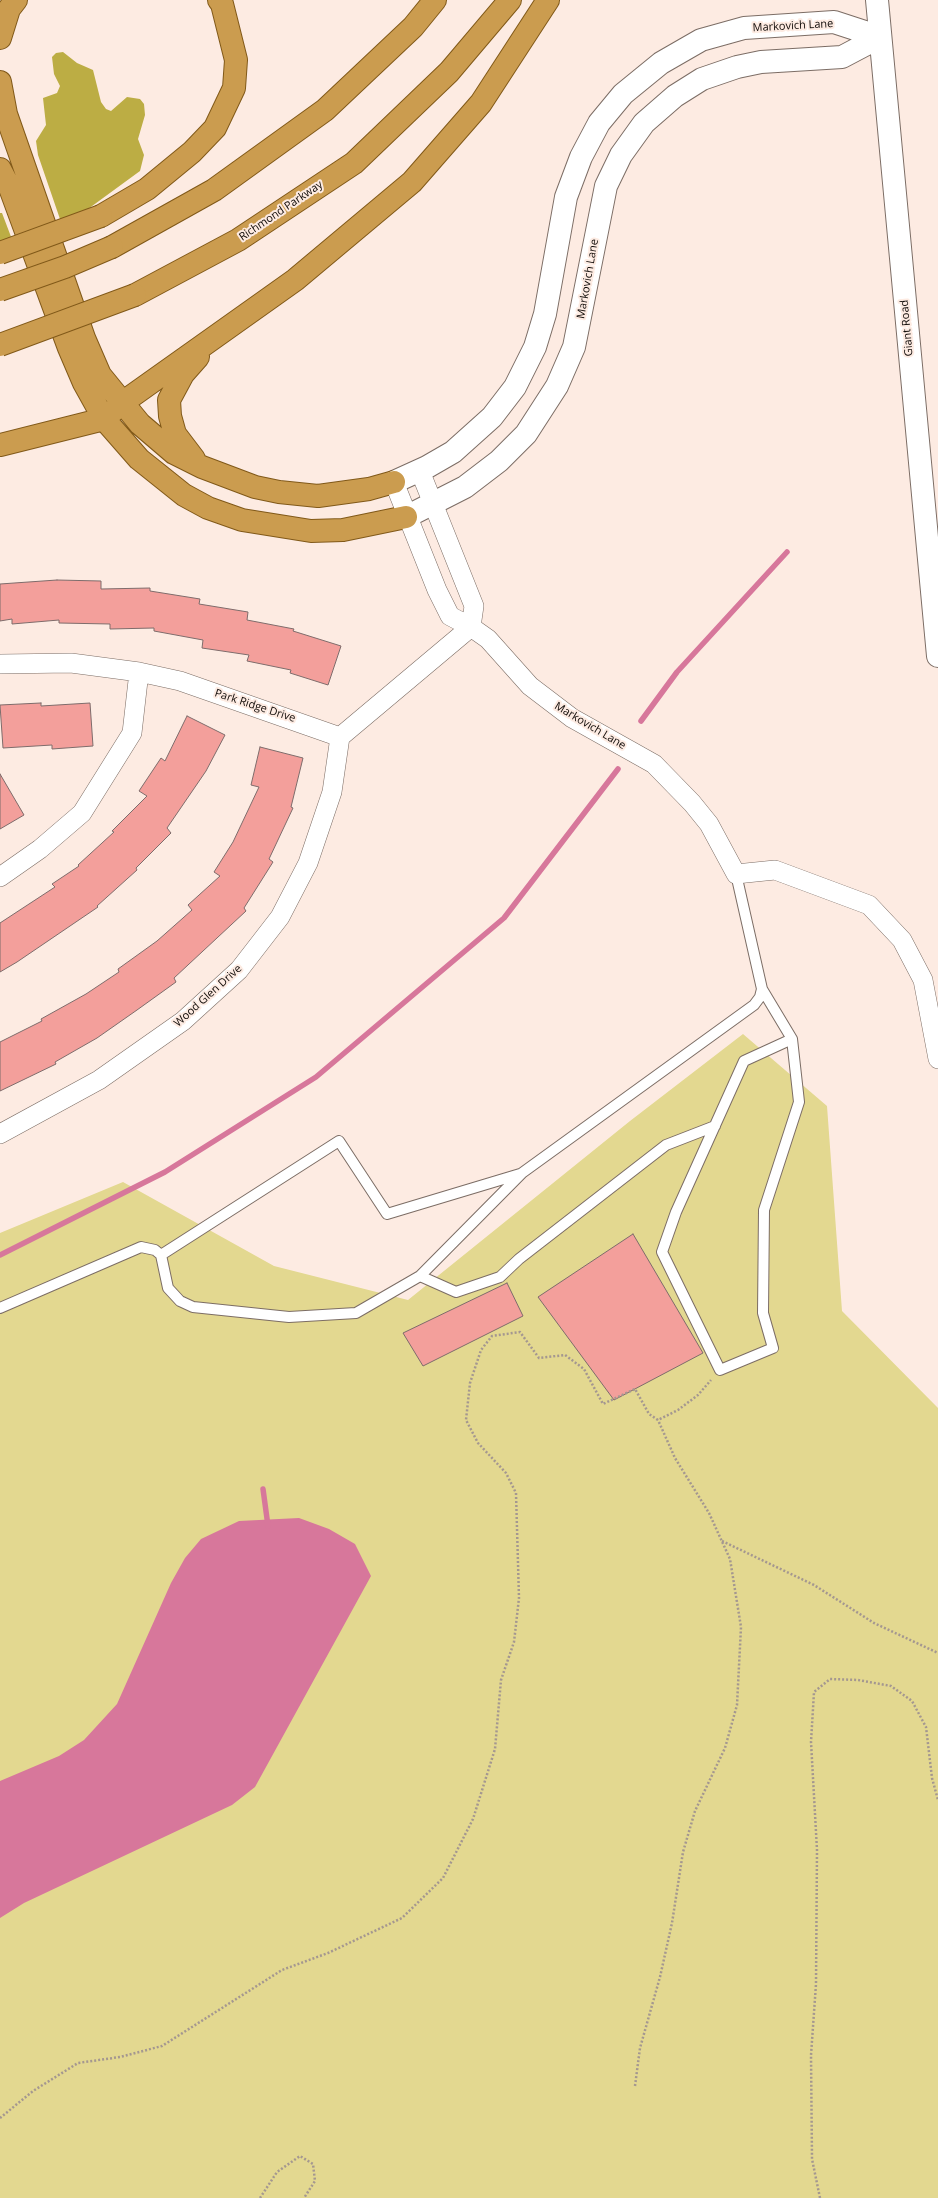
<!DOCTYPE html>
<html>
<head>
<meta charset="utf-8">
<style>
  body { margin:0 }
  canvas { display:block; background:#fdebe2 }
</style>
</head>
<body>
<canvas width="938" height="2198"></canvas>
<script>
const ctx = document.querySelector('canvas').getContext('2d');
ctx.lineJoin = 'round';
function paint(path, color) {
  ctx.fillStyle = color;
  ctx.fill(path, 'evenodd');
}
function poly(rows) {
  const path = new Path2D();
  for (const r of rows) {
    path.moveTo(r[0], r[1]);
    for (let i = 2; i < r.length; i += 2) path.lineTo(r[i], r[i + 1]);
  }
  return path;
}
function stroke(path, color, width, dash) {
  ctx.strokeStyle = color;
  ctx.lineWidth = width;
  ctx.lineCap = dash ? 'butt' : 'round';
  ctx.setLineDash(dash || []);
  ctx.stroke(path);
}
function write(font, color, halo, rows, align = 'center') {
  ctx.font = font + ' "Open Sans",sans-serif';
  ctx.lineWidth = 4;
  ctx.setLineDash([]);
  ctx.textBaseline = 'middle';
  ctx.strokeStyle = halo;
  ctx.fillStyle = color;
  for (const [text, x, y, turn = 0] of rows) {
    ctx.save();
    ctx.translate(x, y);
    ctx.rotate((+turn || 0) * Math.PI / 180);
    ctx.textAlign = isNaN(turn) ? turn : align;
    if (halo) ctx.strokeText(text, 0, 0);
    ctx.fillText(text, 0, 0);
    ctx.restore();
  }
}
paint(poly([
  [743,1034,827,1106,842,1311,938,1408,938,2198,0,2198,0,1233,123,1182,274,1266,408,1300,630,1121]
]), '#e3d890');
paint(poly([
  [63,52,77,63,93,70,101,102,106,109,111,111,127,97,140,99,144,104,145,115,138,139,144,155,140,171,88,209,61,222,38,155,36,141,46,125,43,98,57,93,60,86,54,74,52,57,56,53],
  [0,213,2,213,13,242,0,246]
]), '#bcad44');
paint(poly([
  [299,1518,329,1529,355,1544,371,1576,255,1787,232,1805,24,1903,0,1918,0,1781,59,1756,84,1740,117,1704,171,1583,185,1558,201,1539,239,1521]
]), '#d7779b');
stroke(poly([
  [641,721,677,672,787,552],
  [0,1255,165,1172,316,1077,504,918,618,769],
  [263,1489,268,1526]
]), '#d7779b', 5.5);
const building = poly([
  [57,580,101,581,101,589,150,588,150,591,200,599,199,604,248,612,247,620,294,629,293,631,341,646,328,685,290,673,291,670,247,661,249,655,202,648,203,640,154,631,154,628,110,629,110,624,59,623,59,620,12,624,12,619,0,621,0,584,57,580],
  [41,703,41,706,90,703,93,746,52,749,52,745,3,748,0,705,41,703],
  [187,716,225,735,206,771,167,828,171,833,136,868,137,870,97,906,98,907,17,962,0,972,0,923,55,887,52,884,79,866,78,865,114,832,112,831,147,796,139,791,161,758,165,761,187,716],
  [260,747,303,758,291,807,293,808,269,859,273,862,244,908,246,911,174,978,176,982,137,1010,97,1038,55,1062,56,1064,0,1091,0,1042,42,1021,41,1019,86,994,119,972,118,969,157,941,192,910,188,905,220,876,214,872,233,842,259,787,251,785,260,747],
  [0,774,24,815,0,829,0,774],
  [633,1234,703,1353,614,1400,538,1297,633,1234],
  [507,1283,523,1316,423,1366,403,1333,507,1283]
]);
paint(building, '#f39f9b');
stroke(building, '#7e6c6b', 1);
const service = poly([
  [762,989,792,1039,799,1102,764,1210,763,1313,773,1348,720,1370,662,1252,676,1212,744,1061,792,1039],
  [161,1255,339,1141,387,1214,520,1174],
  [420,1276,456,1292,500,1277,519,1259,666,1145,715,1126],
  [0,1308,141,1247,155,1250,161,1255,168,1288,180,1301,193,1307,289,1317,356,1313,420,1276,522,1173,754,1005,760,997,762,989,736,874]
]);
const minor = poly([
  [420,471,474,606,471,627],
  [394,482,437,590,450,616,471,627,488,639,530,686,572,718,654,764,692,803,709,824,736,874,775,870,869,905,902,940,923,980,938,1059],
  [0,664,71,663,139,672,180,681,340,737],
  [340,737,471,627],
  [0,877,40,849,82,813,132,733,139,672],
  [0,1134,99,1080,183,1021,239,970,280,917,308,863,332,792,340,737]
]);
const tertiary = poly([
  [877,0,938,656],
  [394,482,427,467,453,452,492,417,515,387,535,347,545,314,566,197,581,157,599,123,623,94,661,63,701,40,744,28,834,22,880,37],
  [406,517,465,487,499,461,526,434,557,386,574,347,606,186,621,155,644,123,675,96,702,79,737,67,761,62,842,57,880,37]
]);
const trunk = poly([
  [0,38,9,9,16,0],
  [0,82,6,114,84,338,100,375,140,424,174,453,202,467,255,487,279,492,318,496,369,489,394,482],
  [0,169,10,188,69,348,84,383,104,419,139,459,184,495,208,508,242,520,311,531,343,530,406,517],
  [101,216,147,189,192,152,215,128,234,88,236,60,222,4,219,0],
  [112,247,214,190,325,110,413,27,435,0],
  [135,295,238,240,354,163,449,72,510,0],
  [0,445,104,419,122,403,295,280,412,182,481,103,548,0],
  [194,459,175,434,170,416,169,400,183,374,198,357]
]);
stroke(service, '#7c6d65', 12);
stroke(minor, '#7c6d65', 20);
stroke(tertiary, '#7c6d65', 24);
stroke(trunk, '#815919', 24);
stroke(poly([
  [722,1541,814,1585,874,1623,938,1653],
  [635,2086,640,2048,660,1977,672,1923,683,1852,695,1811,725,1748,737,1705,741,1627,730,1559,709,1513,675,1458,658,1420],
  [0,2118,33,2091,78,2063,120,2057,162,2046,282,1970,328,1953,402,1918,443,1878,473,1819,495,1749,501,1680,514,1642,519,1598,516,1493,506,1473,478,1443,466,1420,470,1383,481,1350,492,1336,520,1332,539,1358,565,1355,584,1369,603,1404,635,1389,649,1414,658,1420,678,1410,698,1395,711,1380],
  [260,2198,277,2172,300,2156,313,2164,315,2181,304,2198],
  [820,2198,812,2159,811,2055,816,1984,817,1850,811,1742,814,1692,830,1679,858,1680,891,1686,912,1701,926,1727,932,1778,938,1800]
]), '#a49790', 2.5, [2, 2]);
stroke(service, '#fff', 10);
stroke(minor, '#fff', 19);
stroke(tertiary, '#fff', 22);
stroke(trunk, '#cb9c4f', 22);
const trunkBridge = poly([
  [0,253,101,216],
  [0,290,65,267,112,247],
  [0,345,135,295]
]);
stroke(trunkBridge, '#815919', 24, []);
stroke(trunkBridge, '#cb9c4f', 22);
write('11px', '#0f0a07', '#fdebe2', [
  ["Markovich Lane",793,26,-3],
  ["Richmond Parkway",281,211,-34],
  ["Markovich Lane",588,279,-80],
  ["Giant Road",907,328,-95],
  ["Park Ridge Drive",255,706,18],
  ["Markovich Lane",590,726,31],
  ["Wood Glen Drive",208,996,-42]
]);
</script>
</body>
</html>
